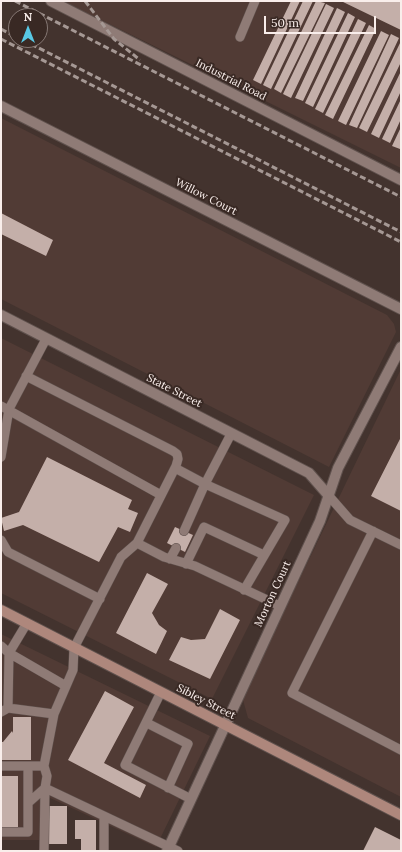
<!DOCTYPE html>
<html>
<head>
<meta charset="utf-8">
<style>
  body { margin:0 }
  #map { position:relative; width:402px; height:852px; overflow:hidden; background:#43332e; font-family:Lora,serif }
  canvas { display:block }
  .frame { position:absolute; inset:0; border:2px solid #f9eeeb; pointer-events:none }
  .north { position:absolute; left:8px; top:8px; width:40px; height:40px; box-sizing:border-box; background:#392924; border:1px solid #867874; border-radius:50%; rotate:0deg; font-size:11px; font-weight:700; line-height:16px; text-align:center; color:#f9eeeb }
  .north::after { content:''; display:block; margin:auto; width:14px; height:18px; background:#58c8e4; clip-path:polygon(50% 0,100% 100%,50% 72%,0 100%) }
  .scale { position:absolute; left:264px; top:16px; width:112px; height:18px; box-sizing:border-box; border:2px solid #f9eeeb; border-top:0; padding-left:5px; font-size:12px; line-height:14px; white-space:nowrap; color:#f9eeeb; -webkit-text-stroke:3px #392924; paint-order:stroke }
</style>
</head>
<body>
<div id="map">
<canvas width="402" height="852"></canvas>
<div class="frame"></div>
<div class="north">N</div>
<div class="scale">50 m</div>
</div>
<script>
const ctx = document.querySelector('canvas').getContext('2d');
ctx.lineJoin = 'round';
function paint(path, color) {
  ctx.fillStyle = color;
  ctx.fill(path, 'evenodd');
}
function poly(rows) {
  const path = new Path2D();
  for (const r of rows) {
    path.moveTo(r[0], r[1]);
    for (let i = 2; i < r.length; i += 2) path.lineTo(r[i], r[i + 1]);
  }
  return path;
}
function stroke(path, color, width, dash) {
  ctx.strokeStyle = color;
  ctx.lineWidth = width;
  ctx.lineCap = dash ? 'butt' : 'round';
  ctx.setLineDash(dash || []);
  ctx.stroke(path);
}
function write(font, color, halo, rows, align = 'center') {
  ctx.font = font + ' Lora,serif';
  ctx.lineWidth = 4;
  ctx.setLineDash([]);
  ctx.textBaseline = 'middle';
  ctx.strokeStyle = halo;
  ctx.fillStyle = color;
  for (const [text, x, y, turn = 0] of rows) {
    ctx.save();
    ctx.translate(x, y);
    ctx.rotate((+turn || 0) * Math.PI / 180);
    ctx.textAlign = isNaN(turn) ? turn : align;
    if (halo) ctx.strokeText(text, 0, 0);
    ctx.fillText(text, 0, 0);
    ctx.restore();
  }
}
paint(poly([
  [63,1,401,1,401,168],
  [1,118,387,315,394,324,396,332,329,467,1,299],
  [1,338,314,495,212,699,1,593],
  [401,369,401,797,248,718,243,700,246,690],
  [1,634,210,736,156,847,48,797,47,840,1,840]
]), '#513b35');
paint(poly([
  [291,1,300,1,261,84,253,80],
  [303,1,313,1,271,89,263,85],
  [316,1,325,3,281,93,274,89],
  [341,1,401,1,401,30],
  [326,4,334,8,291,98,283,94],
  [337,8,345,12,303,101,295,98],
  [348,13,355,17,313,107,305,103],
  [358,19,366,23,323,113,315,109],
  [369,25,376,29,333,119,325,115],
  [381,31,389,35,346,125,338,121],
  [391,34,399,38,357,128,349,125],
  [401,41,401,62,367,132,359,128],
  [401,71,401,91,379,138,371,134],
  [401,99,401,119,390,143,382,139],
  [401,127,401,147,400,149,392,146],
  [1,213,53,240,46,256,1,234],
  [401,437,401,511,371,496],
  [47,457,132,500,128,509,138,513,130,532,118,527,99,562,23,525,4,531,1,518,19,512],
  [175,527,193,535,185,552,167,543],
  [147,573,168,584,152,613,159,625,167,631,156,654,116,633],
  [220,609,240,620,210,679,169,660,181,637,191,640,205,639],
  [105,691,134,707,104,763,146,785,140,798,68,760],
  [13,717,31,717,31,760,1,760,1,742,3,742,12,731,13,733],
  [1,776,18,776,18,827,1,827],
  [46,806,67,806,67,844,46,844],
  [75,820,96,820,96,851,81,851,81,839,75,839],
  [375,827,401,840,401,851,363,851]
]), '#c4afa9');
const service = poly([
  [240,37,255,1],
  [26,376,173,451,177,454,178,459,176,466,137,543,121,557,74,648,73,670,54,714,44,766,47,776,45,788,28,803],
  [1,406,161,495],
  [1,457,9,409,46,339],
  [175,468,205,484,231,434],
  [329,496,350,520,401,545],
  [184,531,205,484,285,520,244,590],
  [373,531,292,693,401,750],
  [1,540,8,552,100,599],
  [137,543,164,557,195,566,280,606],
  [170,559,176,548],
  [186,564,204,527,264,555],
  [1,646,9,653,66,686],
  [161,692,125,765,191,799],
  [8,708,54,714],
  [1,712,8,708,9,653,27,623],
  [147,723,188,744,168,788],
  [1,766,44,766],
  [1,832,28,832,28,766],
  [44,851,45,788,178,851],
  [104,851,104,818]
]);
const minor = poly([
  [51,1,401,180],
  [1,315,309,473,329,496],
  [167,851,320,521,338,468,401,347]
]);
const tertiary = poly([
  [1,106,401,309]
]);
const secondary = poly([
  [1,610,401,815]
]);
stroke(service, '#5f514d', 10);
stroke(minor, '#5f514d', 12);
stroke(tertiary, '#5f514d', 12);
stroke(secondary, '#5f514d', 12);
stroke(service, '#8f7b76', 9);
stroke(minor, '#8f7b76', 10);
stroke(tertiary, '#8f7b76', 10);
stroke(secondary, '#ae877c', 10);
stroke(poly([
  [15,1,401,197],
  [85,1,114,39,140,60],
  [1,29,16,37],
  [1,39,401,242],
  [23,40,401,232]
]), '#a59894', 3, [6, 3]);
write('11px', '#f9eeeb', '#392924', [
  ["Industrial Road",231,80,27],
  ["Willow Court",206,197,27],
  ["State Street",174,391,27],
  ["Morton Court",273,594,-65],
  ["Sibley Street",206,702,27]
]);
</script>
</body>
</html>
